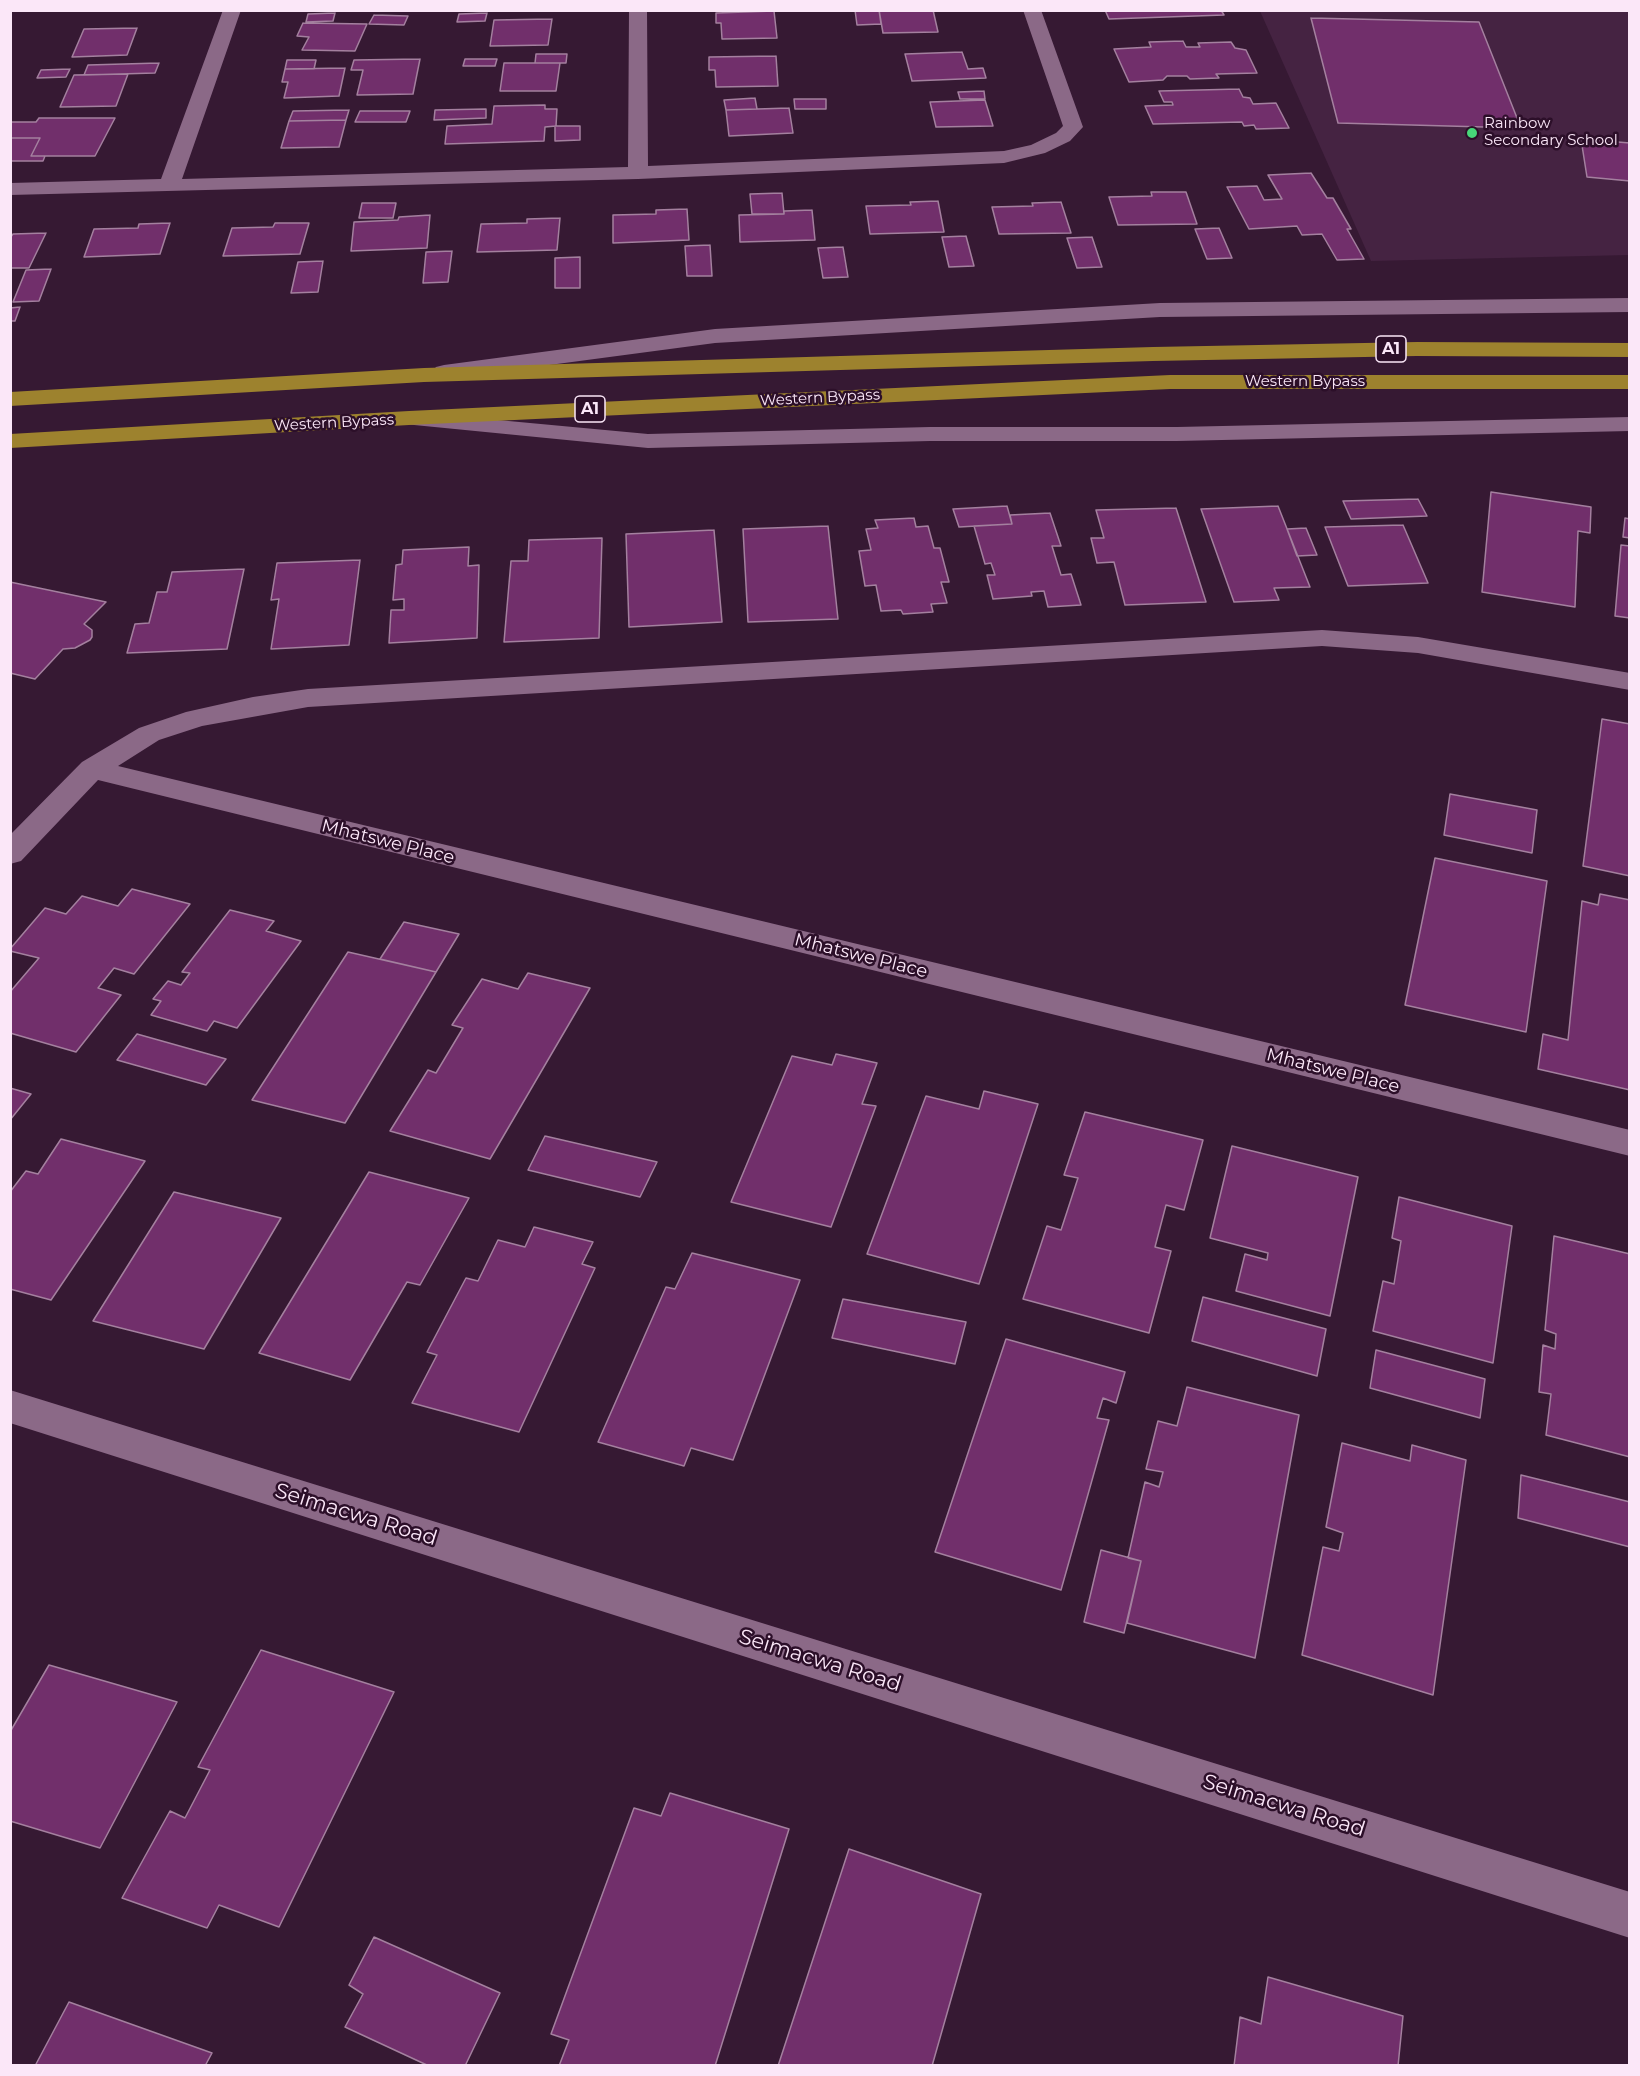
<!DOCTYPE html>
<html>
<head>
<meta charset="utf-8">
<style>
  body { margin:0 }
  #map { position:relative; width:1640px; height:2076px; overflow:hidden; background:#361933; font-family:Montserrat,sans-serif }
  canvas { display:block }
  .frame { position:absolute; inset:0; border:12px solid #fbe7f8; pointer-events:none }
</style>
</head>
<body>
<div id="map">
<canvas width="1640" height="2076"></canvas>
<div class="frame"></div>
</div>
<script>
const ctx = document.querySelector('canvas').getContext('2d');
ctx.lineJoin = 'round';
function paint(path, color) {
  ctx.fillStyle = color;
  ctx.fill(path, 'evenodd');
}
function poly(rows) {
  const path = new Path2D();
  for (const r of rows) {
    path.moveTo(r[0], r[1]);
    for (let i = 2; i < r.length; i += 2) path.lineTo(r[i], r[i + 1]);
  }
  return path;
}
function stroke(path, color, width, dash) {
  ctx.strokeStyle = color;
  ctx.lineWidth = width;
  ctx.lineCap = dash ? 'butt' : 'round';
  ctx.setLineDash(dash || []);
  ctx.stroke(path);
}
function write(font, color, halo, rows, align = 'center') {
  ctx.font = font + ' Montserrat,sans-serif';
  ctx.lineWidth = 5;
  ctx.setLineDash([]);
  ctx.textBaseline = 'middle';
  ctx.strokeStyle = halo;
  ctx.fillStyle = color;
  for (const [text, x, y, turn = 0] of rows) {
    ctx.save();
    ctx.translate(x, y);
    ctx.rotate((+turn || 0) * Math.PI / 180);
    ctx.textAlign = isNaN(turn) ? turn : align;
    if (halo) ctx.strokeText(text, 0, 0);
    ctx.fillText(text, 0, 0);
    ctx.restore();
  }
}
paint(poly([
  [1260,11,1629,11,1629,255,1371,261]
]), '#452342');
const building = poly([
  [855,10,879,10,881,24,857,25,855,10],
  [879,10,933,10,938,32,883,33,879,10],
  [1105,10,1221,10,1224,15,1109,19,1105,10],
  [774,11,777,38,722,39,721,23,716,23,716,13,774,11],
  [335,13,333,21,306,22,308,14,335,13],
  [487,13,485,21,457,22,459,14,487,13],
  [374,15,408,16,404,25,369,24,374,15],
  [1311,18,1479,22,1521,128,1338,123,1311,18],
  [552,19,548,45,490,46,494,20,552,19],
  [303,23,367,24,355,51,302,50,309,37,297,36,303,23],
  [137,28,127,55,72,57,84,29,137,28],
  [1183,41,1186,47,1200,47,1198,43,1231,42,1235,48,1246,50,1257,73,1216,74,1219,78,1190,79,1187,76,1167,76,1163,80,1129,82,1114,49,1151,47,1149,42,1183,41],
  [962,52,968,69,983,68,986,78,912,81,905,54,962,52],
  [536,54,567,54,566,63,535,63,536,54],
  [776,56,778,86,716,87,715,70,709,70,709,57,776,56],
  [420,59,413,94,357,95,363,70,351,70,354,60,420,59],
  [465,59,497,59,495,66,463,66,465,59],
  [287,60,316,60,314,69,285,69,287,60],
  [159,63,155,73,84,75,88,65,159,63],
  [504,63,560,63,556,91,500,91,504,63],
  [345,68,339,96,284,98,288,82,282,82,285,69,345,68],
  [70,69,66,77,37,78,41,70,70,69],
  [128,74,116,106,60,107,74,75,128,74],
  [1239,89,1243,97,1250,98,1253,104,1276,103,1289,128,1256,129,1254,125,1244,126,1242,122,1153,124,1145,106,1173,105,1172,102,1164,102,1159,91,1239,89],
  [984,91,985,99,960,99,958,92,984,91],
  [755,98,757,109,726,110,724,100,755,98],
  [794,99,826,99,826,109,795,109,794,99],
  [985,100,993,126,936,127,930,102,985,100],
  [545,105,545,109,557,109,556,126,545,127,544,141,445,144,447,126,492,124,494,106,545,105],
  [789,108,793,133,729,136,726,110,789,108],
  [486,109,486,118,434,120,435,110,486,109],
  [349,110,346,120,289,121,293,111,349,110],
  [360,111,410,111,406,122,355,122,360,111],
  [39,118,115,118,95,156,31,156,40,138,10,138,10,122,36,122,39,118],
  [346,120,339,147,281,148,289,121,346,120],
  [555,126,580,126,580,140,555,141,555,126],
  [10,138,40,138,31,156,45,156,43,161,10,161,10,138],
  [1581,139,1630,143,1630,181,1587,177,1581,139],
  [1311,173,1327,198,1333,198,1351,229,1347,229,1364,259,1337,260,1322,234,1302,235,1297,226,1249,229,1227,187,1257,186,1264,200,1282,199,1268,175,1311,173],
  [1151,192,1186,192,1197,224,1118,225,1109,197,1152,196,1151,192],
  [782,193,784,214,752,214,750,194,782,193],
  [938,201,944,232,870,234,866,206,911,205,910,202,938,201],
  [1061,202,1071,233,999,234,992,207,1033,206,1032,203,1061,202],
  [362,203,396,203,393,218,359,218,362,203],
  [687,209,689,240,613,243,613,215,656,214,656,210,687,209],
  [812,210,815,240,740,242,739,215,784,214,784,211,812,210],
  [430,215,427,248,351,251,354,222,398,220,399,217,430,215],
  [560,218,557,250,477,252,481,224,527,223,527,219,560,218],
  [170,223,160,254,84,257,94,229,138,228,139,224,170,223],
  [275,223,309,223,300,254,223,256,232,228,273,227,275,223],
  [1219,228,1232,258,1207,259,1195,229,1219,228],
  [46,233,29,268,10,268,10,238,13,234,46,233],
  [966,236,974,266,949,267,942,237,966,236],
  [1092,237,1102,267,1077,268,1067,238,1092,237],
  [710,245,712,276,687,276,685,246,710,245],
  [843,247,848,277,823,278,818,248,843,247],
  [452,251,448,282,423,283,426,252,452,251],
  [580,257,580,288,555,288,555,258,580,257],
  [323,261,318,292,291,293,298,262,323,261],
  [51,269,39,301,13,302,26,270,51,269],
  [20,307,15,321,10,321,10,308,20,307],
  [1491,492,1591,507,1590,533,1578,531,1575,607,1482,592,1491,492],
  [1418,499,1427,516,1351,519,1343,501,1418,499],
  [1007,506,1012,524,959,527,953,509,1007,506],
  [1278,506,1310,587,1274,588,1279,600,1234,602,1201,509,1278,506],
  [1176,508,1206,602,1125,605,1114,562,1097,563,1091,538,1104,538,1096,510,1176,508],
  [1050,513,1061,546,1052,546,1061,575,1071,574,1081,605,1048,607,1044,591,1031,592,1032,596,993,599,987,575,995,575,991,563,985,564,974,526,1012,524,1010,515,1050,513],
  [914,518,916,527,928,526,934,548,940,548,949,582,941,582,947,603,931,604,933,612,903,614,901,610,881,611,876,585,865,586,859,551,871,550,866,529,878,528,875,520,914,518],
  [1625,518,1630,519,1630,538,1623,537,1625,518],
  [1403,525,1428,583,1348,586,1325,527,1403,525],
  [828,526,838,619,748,622,743,529,828,526],
  [1306,528,1317,555,1297,556,1287,529,1306,528],
  [714,530,722,622,629,627,626,534,714,530],
  [602,538,599,638,504,642,511,561,528,561,529,540,602,538],
  [1621,545,1630,546,1630,618,1615,616,1621,545],
  [469,547,468,566,479,565,477,638,389,643,391,610,404,610,404,599,393,600,396,565,402,564,403,550,469,547],
  [360,560,349,645,271,649,279,599,271,600,277,563,360,560],
  [244,569,227,649,127,653,135,624,149,623,157,592,167,592,172,572,244,569],
  [10,582,106,602,84,624,92,630,92,637,90,640,75,648,63,649,35,679,10,673,10,582],
  [1602,719,1630,724,1630,876,1583,866,1602,719],
  [1450,794,1537,810,1532,853,1444,835,1450,794],
  [1435,858,1547,881,1526,1032,1405,1005,1435,858],
  [132,889,190,904,134,974,114,968,98,988,121,995,76,1052,10,1033,10,992,39,958,10,951,10,949,45,908,66,914,82,896,118,906,132,889],
  [1600,894,1630,900,1630,1090,1538,1069,1543,1034,1568,1040,1582,901,1598,905,1600,894],
  [230,910,274,921,266,931,301,941,237,1028,214,1021,207,1031,151,1015,161,1001,153,999,168,981,181,985,190,973,182,972,230,910],
  [404,922,459,934,436,972,380,959,404,922],
  [348,952,436,972,345,1123,252,1100,348,952],
  [528,973,590,988,490,1159,390,1131,428,1070,436,1073,463,1028,452,1025,482,979,518,989,528,973],
  [137,1034,226,1059,206,1085,117,1060,137,1034],
  [836,1054,877,1063,862,1104,876,1106,831,1227,731,1202,792,1056,832,1065,836,1054],
  [10,1088,31,1094,10,1120,10,1088],
  [984,1091,1038,1104,979,1284,867,1254,926,1096,979,1109,984,1091],
  [1085,1112,1203,1140,1184,1210,1166,1205,1155,1247,1171,1251,1149,1333,1023,1299,1047,1226,1061,1230,1078,1178,1064,1175,1085,1112],
  [545,1136,657,1162,640,1197,528,1170,545,1136],
  [61,1139,145,1161,51,1300,10,1289,10,1192,26,1171,38,1174,61,1139],
  [1232,1146,1358,1177,1330,1316,1236,1291,1245,1254,1267,1260,1268,1253,1210,1238,1232,1146],
  [369,1172,469,1198,420,1285,407,1282,350,1380,259,1353,369,1172],
  [174,1192,281,1218,204,1349,93,1321,174,1192],
  [1399,1197,1512,1226,1493,1363,1373,1331,1383,1281,1394,1284,1401,1241,1392,1238,1399,1197],
  [534,1227,593,1242,582,1264,595,1268,519,1432,412,1403,437,1355,427,1352,466,1278,478,1281,498,1240,525,1247,534,1227],
  [1554,1236,1630,1254,1630,1457,1546,1435,1551,1394,1539,1392,1543,1345,1555,1349,1556,1334,1545,1330,1554,1236],
  [692,1253,800,1280,733,1460,691,1448,684,1466,598,1442,666,1287,675,1289,692,1253],
  [1203,1297,1326,1329,1317,1376,1192,1341,1203,1297],
  [843,1299,966,1322,955,1364,832,1338,843,1299],
  [1006,1339,1125,1372,1116,1403,1103,1398,1097,1418,1109,1420,1061,1590,935,1552,1006,1339],
  [1376,1350,1485,1379,1480,1418,1370,1388,1376,1350],
  [1187,1387,1299,1415,1255,1658,1127,1623,1141,1561,1128,1558,1145,1482,1159,1487,1163,1472,1146,1469,1158,1421,1177,1426,1187,1387],
  [1342,1443,1410,1461,1412,1445,1466,1460,1433,1695,1302,1655,1323,1547,1339,1551,1343,1533,1326,1527,1342,1443],
  [1521,1475,1630,1502,1630,1547,1518,1518,1521,1475],
  [1101,1550,1141,1561,1124,1633,1084,1622,1101,1550],
  [261,1650,394,1692,279,1927,219,1905,207,1928,122,1898,170,1811,185,1818,210,1770,198,1767,261,1650],
  [49,1665,177,1702,100,1848,10,1821,10,1732,49,1665],
  [670,1793,789,1829,715,2066,559,2066,569,2040,551,2034,634,1808,661,1816,670,1793],
  [849,1849,981,1894,932,2066,778,2066,849,1849],
  [374,1937,500,1993,465,2066,429,2066,345,2027,363,1994,349,1985,374,1937],
  [1268,1977,1403,2016,1398,2066,1234,2066,1240,2017,1261,2024,1268,1977],
  [69,2002,212,2053,205,2066,35,2066,69,2002]
]);
paint(building, '#712f6b');
stroke(building, '#a4809f', 1.5);
paint(poly([
  [223,10,241,10,182,179,628,167,629,10,647,10,648,166,1004,151,1031,145,1056,133,1063,126,1023,10,1041,10,1083,127,1070,141,1045,153,1004,163,638,179,10,195,10,183,161,179,223,10],
  [1630,298,1630,312,1160,317,715,343,444,379,436,377,432,372,436,367,444,365,715,329,1160,303,1630,298],
  [412,412,648,434,930,427,1177,427,1630,417,1630,431,1177,441,930,441,648,448,404,424,400,419,404,414,412,412],
  [1322,630,1418,637,1630,673,1630,690,1418,653,1322,646,308,707,202,726,159,740,118,766,1630,1130,1630,1156,98,780,21,861,10,864,10,835,82,762,139,728,186,712,253,697,308,689,1322,630],
  [10,1390,1630,1892,1630,1938,10,1423,10,1390]
]), '#8b6987');
paint(poly([
  [1417,342,1630,343,1630,357,1417,356,1153,361,424,382,10,406,10,392,424,368,1153,347,1417,342],
  [1170,375,1630,375,1630,389,1170,389,409,425,10,448,10,434,409,411,1170,375]
]), '#9d822e');
for (const [x, y, r, color] of [
  [1472,133,6,"#47d779"]
]) {
  const dot = new Path2D();
  dot.arc(x, y, r, 0, 2 * Math.PI);
  ctx.fillStyle = color;
  ctx.fill(dot);
  stroke(dot, '#2c0f29', 2);
}
write('15px', '#fbe7f8', '#2c0f29', [
  ["Rainbow",1484,124],
  ["Secondary School",1484,141]
], 'left');
write('15px', '#fbe7f8', '#2c0f29', [
  ["Western Bypass",1305,382],
  ["Western Bypass",820,398,-3],
  ["Western Bypass",334,423,-3]
]);
for (const [x, y, w] of [
  [1391,349,30],
  [590,409,30]
]) {
  const box = new Path2D();
  box.roundRect(x - w / 2, y - 13, w, 26, 4.5);
  ctx.fillStyle = '#2c0f29';
  ctx.fill(box);
  stroke(box, '#fbe7f8', 1.5);
}
write('bold 16px', '#fbe7f8', null, [
  ["A1",1391,349],
  ["A1",590,409]
]);
write('18px', '#fbe7f8', '#2c0f29', [
  ["Mhatswe Place",388,842,14],
  ["Mhatswe Place",861,956,14],
  ["Mhatswe Place",1333,1071,14]
]);
write('21px', '#fbe7f8', '#2c0f29', [
  ["Seimacwa Road",356,1515,17],
  ["Seimacwa Road",820,1661,17],
  ["Seimacwa Road",1284,1806,17]
]);
</script>
</body>
</html>
